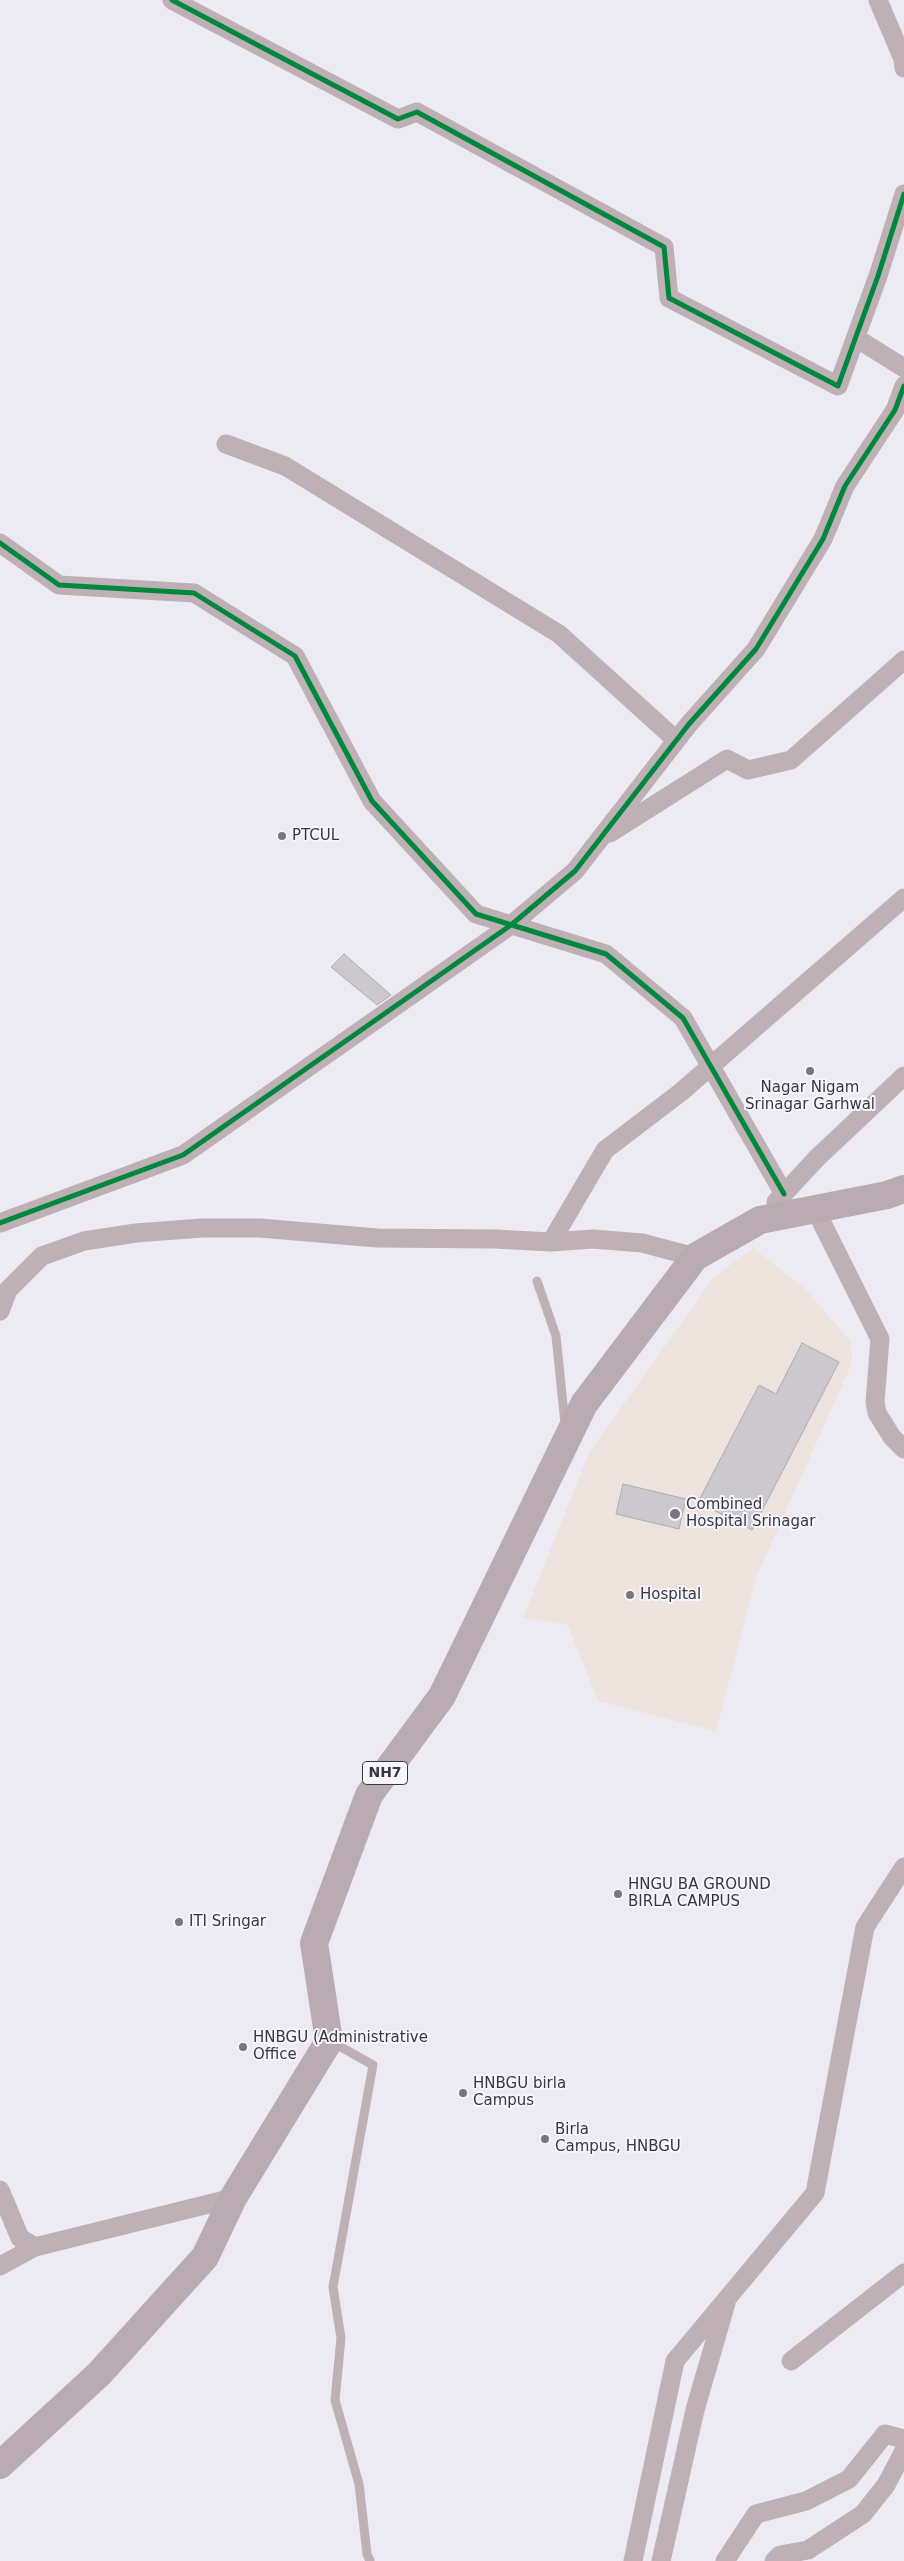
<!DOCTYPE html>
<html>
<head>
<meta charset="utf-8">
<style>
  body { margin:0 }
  canvas { display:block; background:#eceaf2 }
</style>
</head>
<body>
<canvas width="904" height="2561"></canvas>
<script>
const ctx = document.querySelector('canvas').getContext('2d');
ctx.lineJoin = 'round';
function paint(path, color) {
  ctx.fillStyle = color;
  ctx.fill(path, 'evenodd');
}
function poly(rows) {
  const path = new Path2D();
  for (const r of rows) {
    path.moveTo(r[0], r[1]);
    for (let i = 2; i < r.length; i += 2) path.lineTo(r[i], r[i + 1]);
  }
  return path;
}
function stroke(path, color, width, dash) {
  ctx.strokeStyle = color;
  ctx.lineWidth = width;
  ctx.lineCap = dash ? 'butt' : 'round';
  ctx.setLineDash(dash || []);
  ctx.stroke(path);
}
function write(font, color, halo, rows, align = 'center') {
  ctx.font = font + ' "DejaVu Sans",sans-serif';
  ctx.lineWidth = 4;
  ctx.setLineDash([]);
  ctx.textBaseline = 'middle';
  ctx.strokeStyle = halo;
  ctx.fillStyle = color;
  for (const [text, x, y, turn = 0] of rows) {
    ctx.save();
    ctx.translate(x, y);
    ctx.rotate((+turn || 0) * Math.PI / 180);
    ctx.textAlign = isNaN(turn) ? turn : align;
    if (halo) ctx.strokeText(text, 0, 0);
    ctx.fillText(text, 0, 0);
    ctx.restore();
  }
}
paint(poly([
  [753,1248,803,1287,851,1341,852,1363,757,1575,716,1731,598,1701,568,1625,523,1618,589,1453,714,1277]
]), '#ede2dc');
const building = poly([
  [344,954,391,995,377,1005,331,967,344,954],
  [802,1343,839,1362,752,1530,698,1502,759,1385,776,1394,802,1343],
  [623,1484,686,1499,679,1529,616,1514,623,1484]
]);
paint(building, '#ccc8ce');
stroke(building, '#afacb2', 1);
stroke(poly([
  [537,1281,556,1336,565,1424],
  [332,2042,373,2065,333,2287,341,2338,335,2400,359,2484,367,2554,370,2561]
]), '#beb0b4', 9);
stroke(poly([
  [172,0,398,119,417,112,664,247,669,298,838,386,878,276,904,194],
  [878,0,903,59,904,68],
  [856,338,904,368],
  [226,444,285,466,559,634,676,740],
  [0,543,59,585,194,593,295,656,372,801,476,914,606,954,683,1018,784,1194],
  [610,833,727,759,748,770,791,760,904,660],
  [776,1202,817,1158,904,1076],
  [815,1209,880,1339,875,1402,877,1413,892,1437,904,1449],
  [0,1223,183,1155,511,925,575,871,689,724,756,649,823,539,845,486,895,410,904,386],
  [551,1242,605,1150,681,1092,904,898],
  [0,1311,8,1290,42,1256,84,1241,136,1233,202,1228,260,1228,377,1238,495,1239,551,1242,593,1239,642,1243,695,1257],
  [0,2190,20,2238,35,2247],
  [0,2266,35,2247,233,2198],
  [791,2361,904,2273],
  [633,2561,675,2361,815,2193,865,1927,904,1867],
  [661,2561,695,2410,726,2303],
  [725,2561,756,2514,806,2501,849,2479,885,2434,904,2439],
  [774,2561,780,2555,808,2550,863,2514,886,2485,904,2451]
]), '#beb0b4', 19);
stroke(poly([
  [0,2465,99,2374,205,2257,233,2198,329,2041,314,1943,369,1795,442,1696,584,1404,695,1257,760,1220,887,1195,904,1189]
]), '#baabb2', 28);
stroke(poly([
  [172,0,398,119,417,112,664,247,669,298,838,386,878,276,904,194],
  [0,543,59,585,194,593,295,656,372,801,476,914,606,954,683,1018,784,1194],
  [0,1223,183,1155,511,925,575,871,689,724,756,649,823,539,845,486,895,410,904,386]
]), '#00873e', 5);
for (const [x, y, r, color] of [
  [282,836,5,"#77767c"],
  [810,1071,5,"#77767c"],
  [675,1514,6,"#77767c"],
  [630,1595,5,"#77767c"],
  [618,1894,5,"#77767c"],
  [179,1922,5,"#77767c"],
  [243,2047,5,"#77767c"],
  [463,2093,5,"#77767c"],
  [545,2139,5,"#77767c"]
]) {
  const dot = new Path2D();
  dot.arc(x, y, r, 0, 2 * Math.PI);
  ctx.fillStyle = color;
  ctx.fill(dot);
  stroke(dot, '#f6f5fe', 2);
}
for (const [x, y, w] of [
  [385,1773,45]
]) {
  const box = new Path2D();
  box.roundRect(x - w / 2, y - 11.5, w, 23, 4);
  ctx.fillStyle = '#f6f5fe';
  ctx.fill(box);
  stroke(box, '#38373d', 1);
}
write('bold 14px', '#38373d', null, [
  ["NH7",385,1773]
]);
write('15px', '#38373d', '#f6f5fe', [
  ["PTCUL",292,836],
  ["Nagar Nigam",810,1088,"center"],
  ["Srinagar Garhwal",810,1105,"center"],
  ["Combined",686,1505],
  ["Hospital Srinagar",686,1522],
  ["Hospital",640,1595],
  ["HNGU BA GROUND",628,1885],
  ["BIRLA CAMPUS",628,1902],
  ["ITI Sringar",189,1922],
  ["HNBGU (Administrative",253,2038],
  ["Office",253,2055],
  ["HNBGU birla",473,2084],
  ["Campus",473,2101],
  ["Birla",555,2130],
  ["Campus, HNBGU",555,2147]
], 'left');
</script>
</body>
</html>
